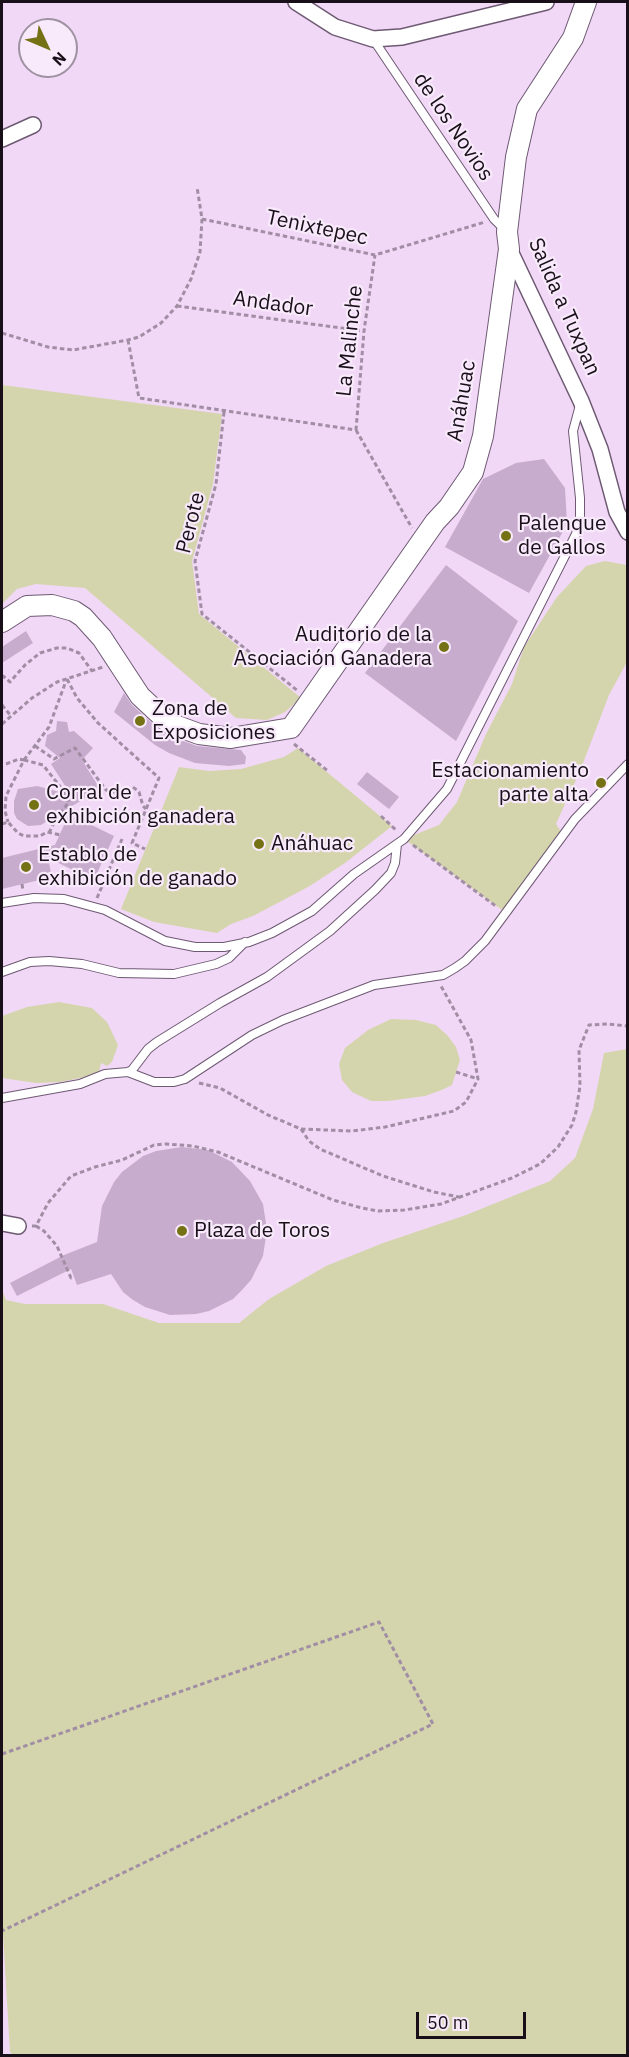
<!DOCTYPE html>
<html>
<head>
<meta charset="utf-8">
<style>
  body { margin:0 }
  #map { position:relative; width:629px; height:2057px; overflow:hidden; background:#f1d8f6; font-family:"IBM Plex Sans",sans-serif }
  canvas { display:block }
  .frame { position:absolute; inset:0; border:3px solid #180f19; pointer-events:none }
  .north { position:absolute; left:18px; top:18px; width:60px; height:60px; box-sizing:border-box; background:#f8e9fb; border:2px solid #9e92a1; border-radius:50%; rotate:134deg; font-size:16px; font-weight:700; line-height:24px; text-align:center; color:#180f19 }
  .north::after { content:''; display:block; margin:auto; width:21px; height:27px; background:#757216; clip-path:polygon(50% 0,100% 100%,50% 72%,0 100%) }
  .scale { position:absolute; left:416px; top:2012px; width:110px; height:27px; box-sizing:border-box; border:3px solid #180f19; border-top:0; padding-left:8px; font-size:18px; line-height:21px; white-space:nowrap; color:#180f19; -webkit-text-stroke:4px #f8e9fb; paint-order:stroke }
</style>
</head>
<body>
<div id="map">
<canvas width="629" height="2057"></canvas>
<div class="frame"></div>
<div class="north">N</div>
<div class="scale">50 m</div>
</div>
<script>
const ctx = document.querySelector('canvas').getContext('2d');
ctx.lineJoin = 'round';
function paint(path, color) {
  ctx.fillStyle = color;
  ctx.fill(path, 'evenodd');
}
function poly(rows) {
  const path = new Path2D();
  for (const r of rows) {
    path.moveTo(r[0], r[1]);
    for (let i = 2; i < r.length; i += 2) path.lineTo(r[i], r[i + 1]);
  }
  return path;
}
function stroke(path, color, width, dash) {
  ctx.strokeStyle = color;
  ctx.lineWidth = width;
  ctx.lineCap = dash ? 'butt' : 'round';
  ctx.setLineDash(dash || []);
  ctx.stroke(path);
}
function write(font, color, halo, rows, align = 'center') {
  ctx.font = font + ' "IBM Plex Sans",sans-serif';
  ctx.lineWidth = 4.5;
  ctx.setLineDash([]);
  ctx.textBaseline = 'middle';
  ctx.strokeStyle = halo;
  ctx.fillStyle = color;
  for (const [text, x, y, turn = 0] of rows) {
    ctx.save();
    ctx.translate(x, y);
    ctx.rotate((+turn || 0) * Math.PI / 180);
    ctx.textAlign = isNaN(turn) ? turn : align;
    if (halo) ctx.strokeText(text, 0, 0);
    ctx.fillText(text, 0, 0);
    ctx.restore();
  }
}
paint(poly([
  [2,385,222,414,213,484,192,561,199,614,301,698,285,712,267,720,236,718,85,588,36,584,17,589,2,604],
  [605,561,627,565,627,662,609,695,580,771,556,824,560,830,564,842,551,849,505,912,404,839,439,825,457,802,486,734,512,684,524,647,557,597,586,566],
  [298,748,392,826,345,863,308,887,253,916,231,924,217,933,154,922,121,909,179,767,209,771,241,769,284,757],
  [59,1002,92,1008,107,1022,118,1045,112,1062,107,1066,101,1063,99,1072,90,1076,60,1082,36,1083,2,1078,2,1016,27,1007],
  [391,1019,416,1020,436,1025,448,1036,456,1047,460,1060,452,1085,442,1090,425,1096,388,1101,371,1101,352,1092,342,1080,339,1064,345,1048,368,1030],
  [627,1049,627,2055,13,2055,10,2052,2,1917,3,1596,2,1595,2,1290,6,1300,25,1304,103,1304,159,1323,239,1323,269,1299,326,1266,383,1243,466,1215,550,1181,575,1158,593,1109,604,1053]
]), '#d5d5ad');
paint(poly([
  [544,459,565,488,567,524,529,593,445,547,483,479,516,463],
  [446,565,518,621,456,741,365,673],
  [26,631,33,643,2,663,2,647],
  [124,693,132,705,164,734,197,746,241,750,246,757,245,764,229,766,195,763,169,753,155,745,114,712],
  [57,721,67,722,69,732,74,731,93,748,82,760,100,789,41,825,28,826,17,819,14,813,14,801,18,789,37,786,71,795,51,764,60,758,45,746,47,735,56,731],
  [367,772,399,797,389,809,357,784],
  [69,814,114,836,94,880,48,858,52,877,2,889,2,858,55,845],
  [182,1147,208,1150,232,1162,250,1181,263,1204,267,1230,263,1256,251,1280,242,1290,233,1299,209,1311,196,1314,170,1315,145,1307,133,1300,123,1292,111,1274,77,1285,71,1269,17,1296,10,1283,64,1255,97,1242,102,1206,114,1182,122,1172,143,1156,156,1151]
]), '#c8accd');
const service = poly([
  [373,39,494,219,505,230],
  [2,903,34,898,64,899,105,910,165,941,195,947,224,947,249,942,272,933,312,911,354,874,404,839,447,789,576,534,580,517,580,498,573,431,580,405],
  [2,972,30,962,49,961,82,964,119,973,174,974,216,964,229,958,245,942],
  [128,1072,154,1082,174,1082,185,1079,252,1035,283,1020,374,985,443,975,455,968,465,961,485,941,575,819,628,764],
  [2,1098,80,1084,105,1074,128,1072,132,1070,148,1049,157,1042,220,1003,267,977,330,931,375,890,391,873,395,863,397,844]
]);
const minor = poly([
  [296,2,335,27,373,39,402,37,546,2],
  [2,139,33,125],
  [509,249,581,401,600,449,617,512,628,532],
  [2,1223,18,1226]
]);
const tertiary = poly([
  [2,622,27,606,52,605,74,611,83,617,102,638,140,696,169,723,199,734,231,738,291,728,435,522,449,507,473,472,483,436,509,249,507,232,516,157,527,109,573,38,586,2]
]);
stroke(service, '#6e5973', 10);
stroke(minor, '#6e5973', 18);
stroke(tertiary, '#6e5973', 22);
stroke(poly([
  [202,219,375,255,485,222],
  [177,306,364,331],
  [2,333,48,347,73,350,128,340,139,337,161,323,177,306,191,279,200,252,202,219,197,187],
  [128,340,139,398,356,430],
  [224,412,216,484,195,561,202,614,298,691],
  [356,430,364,331,375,255],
  [356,430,412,528],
  [2,677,3,676,10,682,25,665,40,653,57,648,67,648,79,653,92,671],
  [67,679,77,698,98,723,159,778,132,843,145,849],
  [2,705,11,716],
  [2,724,32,698,57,682,103,667],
  [294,744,328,771],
  [35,746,54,759,75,748,106,790,118,793,133,787,139,792,143,806,146,809],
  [24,760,43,765,62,789,69,802,55,820,49,833],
  [24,760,49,727,66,681],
  [6,764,19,759,24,760,6,796,5,811,8,822],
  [381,816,397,831],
  [2,824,8,822,18,833,24,836,40,836,47,832,60,835],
  [413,845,497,907],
  [22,884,23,891],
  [97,898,122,839],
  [456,1072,478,1079],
  [199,1083,220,1088,268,1115,301,1129,352,1131,385,1127,454,1111,466,1102,478,1079,471,1040,441,986],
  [301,1129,309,1141,320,1149,383,1176,434,1192,459,1197],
  [32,1226,36,1226,48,1203,71,1176,95,1167,122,1160,154,1145,166,1144,193,1146,218,1152,333,1200,362,1208,378,1211,404,1210,441,1204,512,1178,540,1164,558,1147,572,1125,576,1112,580,1086,579,1050,589,1025,608,1024,628,1026],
  [36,1226,44,1231,57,1246,71,1278,74,1277],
  [2,1754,379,1622,433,1724,2,1931]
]), '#a18ea4', 3, [4.5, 3]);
stroke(service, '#fff', 8);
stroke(minor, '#fff', 15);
stroke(tertiary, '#fff', 20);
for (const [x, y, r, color] of [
  [506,536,6,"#757216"],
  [444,647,6,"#757216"],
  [140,721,6,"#757216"],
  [601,783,6,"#757216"],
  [34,805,6,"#757216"],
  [259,844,6,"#757216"],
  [26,867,6,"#757216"],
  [182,1231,6,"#757216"]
]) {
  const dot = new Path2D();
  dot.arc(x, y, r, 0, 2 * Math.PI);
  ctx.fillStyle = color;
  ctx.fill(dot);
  stroke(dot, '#f8e9fb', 2);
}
write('21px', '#180f19', '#f8e9fb', [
  ["de los Novios",453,127,56],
  ["Tenixtepec",317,228,12],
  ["Andador",273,304,8],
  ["Salida a Tuxpan",564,307,66],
  ["La Malinche",350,341,-84],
  ["Anáhuac",462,401,-80],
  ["Perote",191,523,-76]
]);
write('21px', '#180f19', '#f8e9fb', [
  ["Palenque",518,524],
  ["de Gallos",518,548],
  ["Auditorio de la",432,635,"right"],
  ["Asociación Ganadera",432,659,"right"],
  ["Zona de",152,709],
  ["Exposiciones",152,733],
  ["Estacionamiento",589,771,"right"],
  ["parte alta",589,795,"right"],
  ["Corral de",46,793],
  ["exhibición ganadera",46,817],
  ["Anáhuac",271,844],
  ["Establo de",38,855],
  ["exhibición de ganado",38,879],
  ["Plaza de Toros",194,1231]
], 'left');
</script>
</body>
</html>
